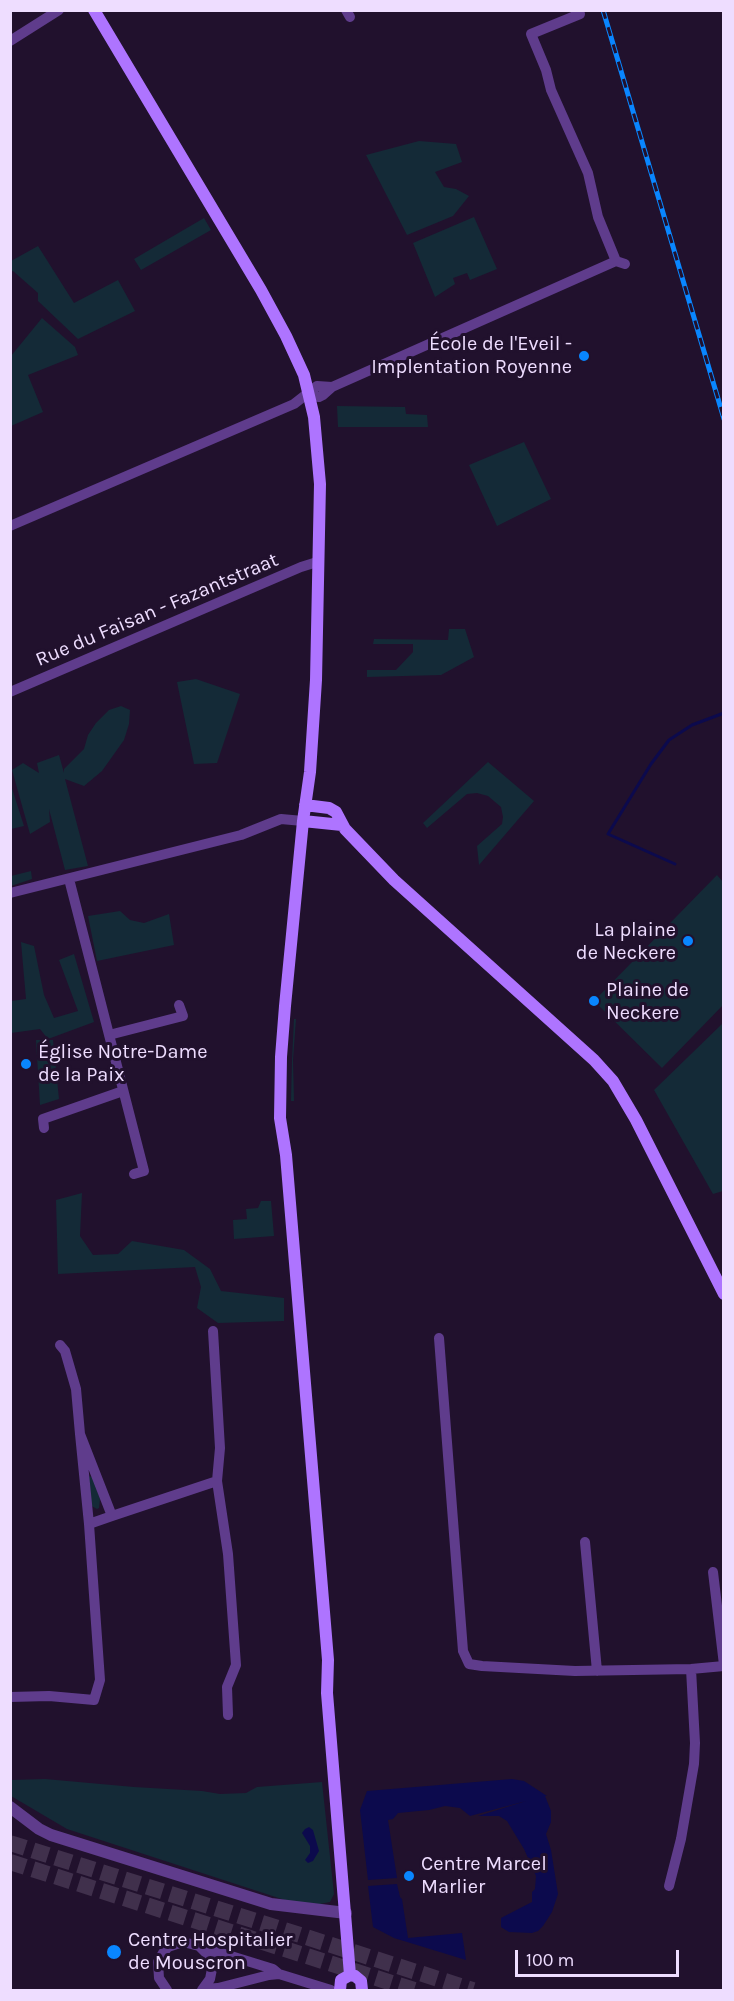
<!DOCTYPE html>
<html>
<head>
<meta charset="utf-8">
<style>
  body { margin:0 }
  #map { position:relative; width:734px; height:2001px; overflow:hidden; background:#21112d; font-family:Karla,sans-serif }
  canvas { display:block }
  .frame { position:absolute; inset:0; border:12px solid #edf; pointer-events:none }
  .scale { position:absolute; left:515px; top:1950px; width:164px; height:27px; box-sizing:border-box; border:3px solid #edf; border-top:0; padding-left:8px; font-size:18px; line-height:21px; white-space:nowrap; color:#edf; -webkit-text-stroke:4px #21112d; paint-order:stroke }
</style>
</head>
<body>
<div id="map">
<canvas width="734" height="2001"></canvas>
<div class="frame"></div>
<div class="scale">100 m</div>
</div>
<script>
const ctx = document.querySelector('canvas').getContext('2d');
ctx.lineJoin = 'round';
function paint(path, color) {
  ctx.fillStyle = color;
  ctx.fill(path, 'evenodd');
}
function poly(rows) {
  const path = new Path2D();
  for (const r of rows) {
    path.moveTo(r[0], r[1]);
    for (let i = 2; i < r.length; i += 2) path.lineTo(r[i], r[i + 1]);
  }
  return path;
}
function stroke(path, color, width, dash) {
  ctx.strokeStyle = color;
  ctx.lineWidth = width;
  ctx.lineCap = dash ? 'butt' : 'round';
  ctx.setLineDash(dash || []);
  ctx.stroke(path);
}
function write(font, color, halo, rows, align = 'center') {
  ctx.font = font + ' Karla,sans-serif';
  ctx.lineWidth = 6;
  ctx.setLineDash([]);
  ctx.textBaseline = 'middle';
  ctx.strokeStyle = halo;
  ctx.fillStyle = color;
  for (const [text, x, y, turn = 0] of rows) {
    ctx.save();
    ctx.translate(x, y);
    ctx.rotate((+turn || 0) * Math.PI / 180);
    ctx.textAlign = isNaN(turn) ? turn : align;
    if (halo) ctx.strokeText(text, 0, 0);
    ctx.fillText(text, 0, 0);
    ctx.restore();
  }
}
paint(poly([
  [419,141,456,144,462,162,435,172,444,187,456,189,469,196,453,216,407,235,366,155],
  [474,217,497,269,470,280,467,273,453,278,455,284,435,297,413,243],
  [204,218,211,230,141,270,134,259],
  [38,246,74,303,118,280,135,311,78,339,38,301,38,293,13,271,11,272,11,261],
  [42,318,75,347,78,355,28,375,43,412,11,426,11,356],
  [337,406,405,407,406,414,427,415,428,427,338,427],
  [524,442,551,499,497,526,469,465],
  [449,629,465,629,474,657,441,675,367,677,367,670,396,670,413,652,413,644,373,644,374,639,448,640],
  [196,679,240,694,217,763,194,764,177,682],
  [121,706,130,710,129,724,124,740,102,771,84,786,65,779,88,866,65,870,49,809,50,822,30,834,12,770,23,763,39,773,37,763,59,755,64,773,64,769,84,749,88,735,96,723,109,710],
  [488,762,534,801,479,865,477,846,502,824,503,817,501,807,488,796,477,793,467,794,427,828,423,823],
  [10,782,24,826,11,829,10,829],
  [31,871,32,879,11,886,11,876],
  [717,875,723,882,723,1005,662,1068,594,1001],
  [120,911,130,920,144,923,169,914,174,945,97,961,88,916],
  [21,942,34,946,44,995,54,1018,78,1011,59,960,74,954,94,1022,48,1039,40,1029,11,1033,11,978,11,1001,26,999],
  [294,1019,296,1019,293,1060,294,1101,291,1101,292,1060],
  [723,1023,723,1191,713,1194,654,1090],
  [36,1040,53,1040,59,1099,40,1105],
  [82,1193,80,1236,93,1255,118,1254,132,1241,184,1250,210,1269,221,1291,284,1298,284,1321,218,1323,197,1308,201,1287,195,1267,58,1274,56,1200],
  [261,1201,271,1201,274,1236,234,1239,233,1220,247,1219,246,1209,258,1208],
  [88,1476,93,1477,100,1499,99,1508,97,1509,90,1505],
  [45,1779,134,1787,202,1791,220,1794,246,1793,257,1787,322,1782,334,1894,330,1902,320,1904,294,1903,67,1829,11,1796,11,1780]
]), '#142a37');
paint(poly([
  [512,1779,524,1781,547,1796,545,1796,551,1811,551,1822,546,1834,551,1850,558,1894,552,1912,543,1926,538,1931,532,1933,509,1932,501,1927,501,1918,532,1902,532,1892,535,1889,536,1876,524,1849,507,1821,499,1816,478,1816,526,1801,470,1816,460,1808,445,1806,429,1810,398,1813,393,1819,388,1820,397,1878,368,1880,360,1810,367,1791],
  [309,1827,313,1830,319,1851,313,1861,308,1863,305,1860,310,1853,310,1846,302,1833,305,1829],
  [397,1884,400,1897,402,1899,408,1938,462,1933,466,1960,394,1938,373,1927,368,1886]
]), '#0c0a4d');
stroke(poly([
  [675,864,608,834,651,764,669,740,692,725,724,713]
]), '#0c0a4d', 3);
stroke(poly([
  [10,1843,473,1990],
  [10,1862,414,1990]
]), '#40304c', 16, [16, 8]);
stroke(poly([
  [346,10,350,17],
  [580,14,531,34,546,70,551,90,588,173,598,217,616,261],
  [10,41,59,10],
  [307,395,319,397,323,395,332,387,616,261,625,264],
  [10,526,294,404,317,386,332,387],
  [10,692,301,567,317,562],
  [69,879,144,1171,134,1174],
  [10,893,241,835,281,819,303,821],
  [109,1035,183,1016,179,1005],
  [44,1128,43,1119,123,1091],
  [213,1331,220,1448,217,1481,228,1554,236,1665,227,1687,228,1715],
  [439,1338,463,1651,469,1664,482,1666,575,1671,691,1669,724,1666],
  [60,1345,65,1351,76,1389,80,1434],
  [112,1516,80,1434,89,1524,112,1516,217,1481],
  [585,1542,597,1671],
  [713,1572,724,1665],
  [10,1697,49,1696,94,1700,100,1680,89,1524],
  [669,1886,681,1839,694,1764,695,1743,691,1669],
  [205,1951,218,1952,273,1969,279,1974,331,1990],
  [203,1989,218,1988,269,1975,279,1974],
  [167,1990,159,1978,158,1962,163,1953,168,1947,183,1942,199,1946,207,1954,211,1961,212,1969,210,1979,202,1990]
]), '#5f3c8c', 10);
stroke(poly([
  [10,1807,39,1829,51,1835,271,1904,346,1913]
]), '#5f3c8c', 12);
stroke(poly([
  [94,10,261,290,286,336,304,375,314,417,320,484,316,680,310,772,303,821,285,1006,281,1057,280,1118,286,1155,328,1660,327,1693,350,1975],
  [305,805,329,808,336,812,345,829,394,880,594,1060,613,1081,636,1120,724,1294],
  [303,821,342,825],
  [340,1990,341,1980,350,1975,355,1976,361,1981,362,1990]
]), '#ae74ff', 12);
const rail = poly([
  [603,10,724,419]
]);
stroke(rail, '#0986ff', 5);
stroke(rail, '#21112d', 3, [9]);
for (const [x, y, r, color] of [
  [584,356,6,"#0986ff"],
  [688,941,6,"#0986ff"],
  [594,1001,6,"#0986ff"],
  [26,1064,6,"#0986ff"],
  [409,1876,6,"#0986ff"],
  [114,1952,8,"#0986ff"]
]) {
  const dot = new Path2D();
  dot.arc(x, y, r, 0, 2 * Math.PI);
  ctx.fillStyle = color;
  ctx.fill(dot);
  stroke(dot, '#21112d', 2);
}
write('20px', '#edf', '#21112d', [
  ["École de l'Eveil -",572,344,"right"],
  ["Implentation Royenne",572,367,"right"],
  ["La plaine",676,930,"right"],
  ["de Neckere",676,953,"right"],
  ["Plaine de",606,990],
  ["Neckere",606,1013],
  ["Église Notre-Dame",38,1052],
  ["de la Paix",38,1075],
  ["Centre Marcel",421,1864],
  ["Marlier",421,1887],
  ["Centre Hospitalier",128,1940],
  ["de Mouscron",128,1963]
], 'left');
write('20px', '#edf', '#21112d', [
  ["Rue du Faisan - Fazantstraat",157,610,-23]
]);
</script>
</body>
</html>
